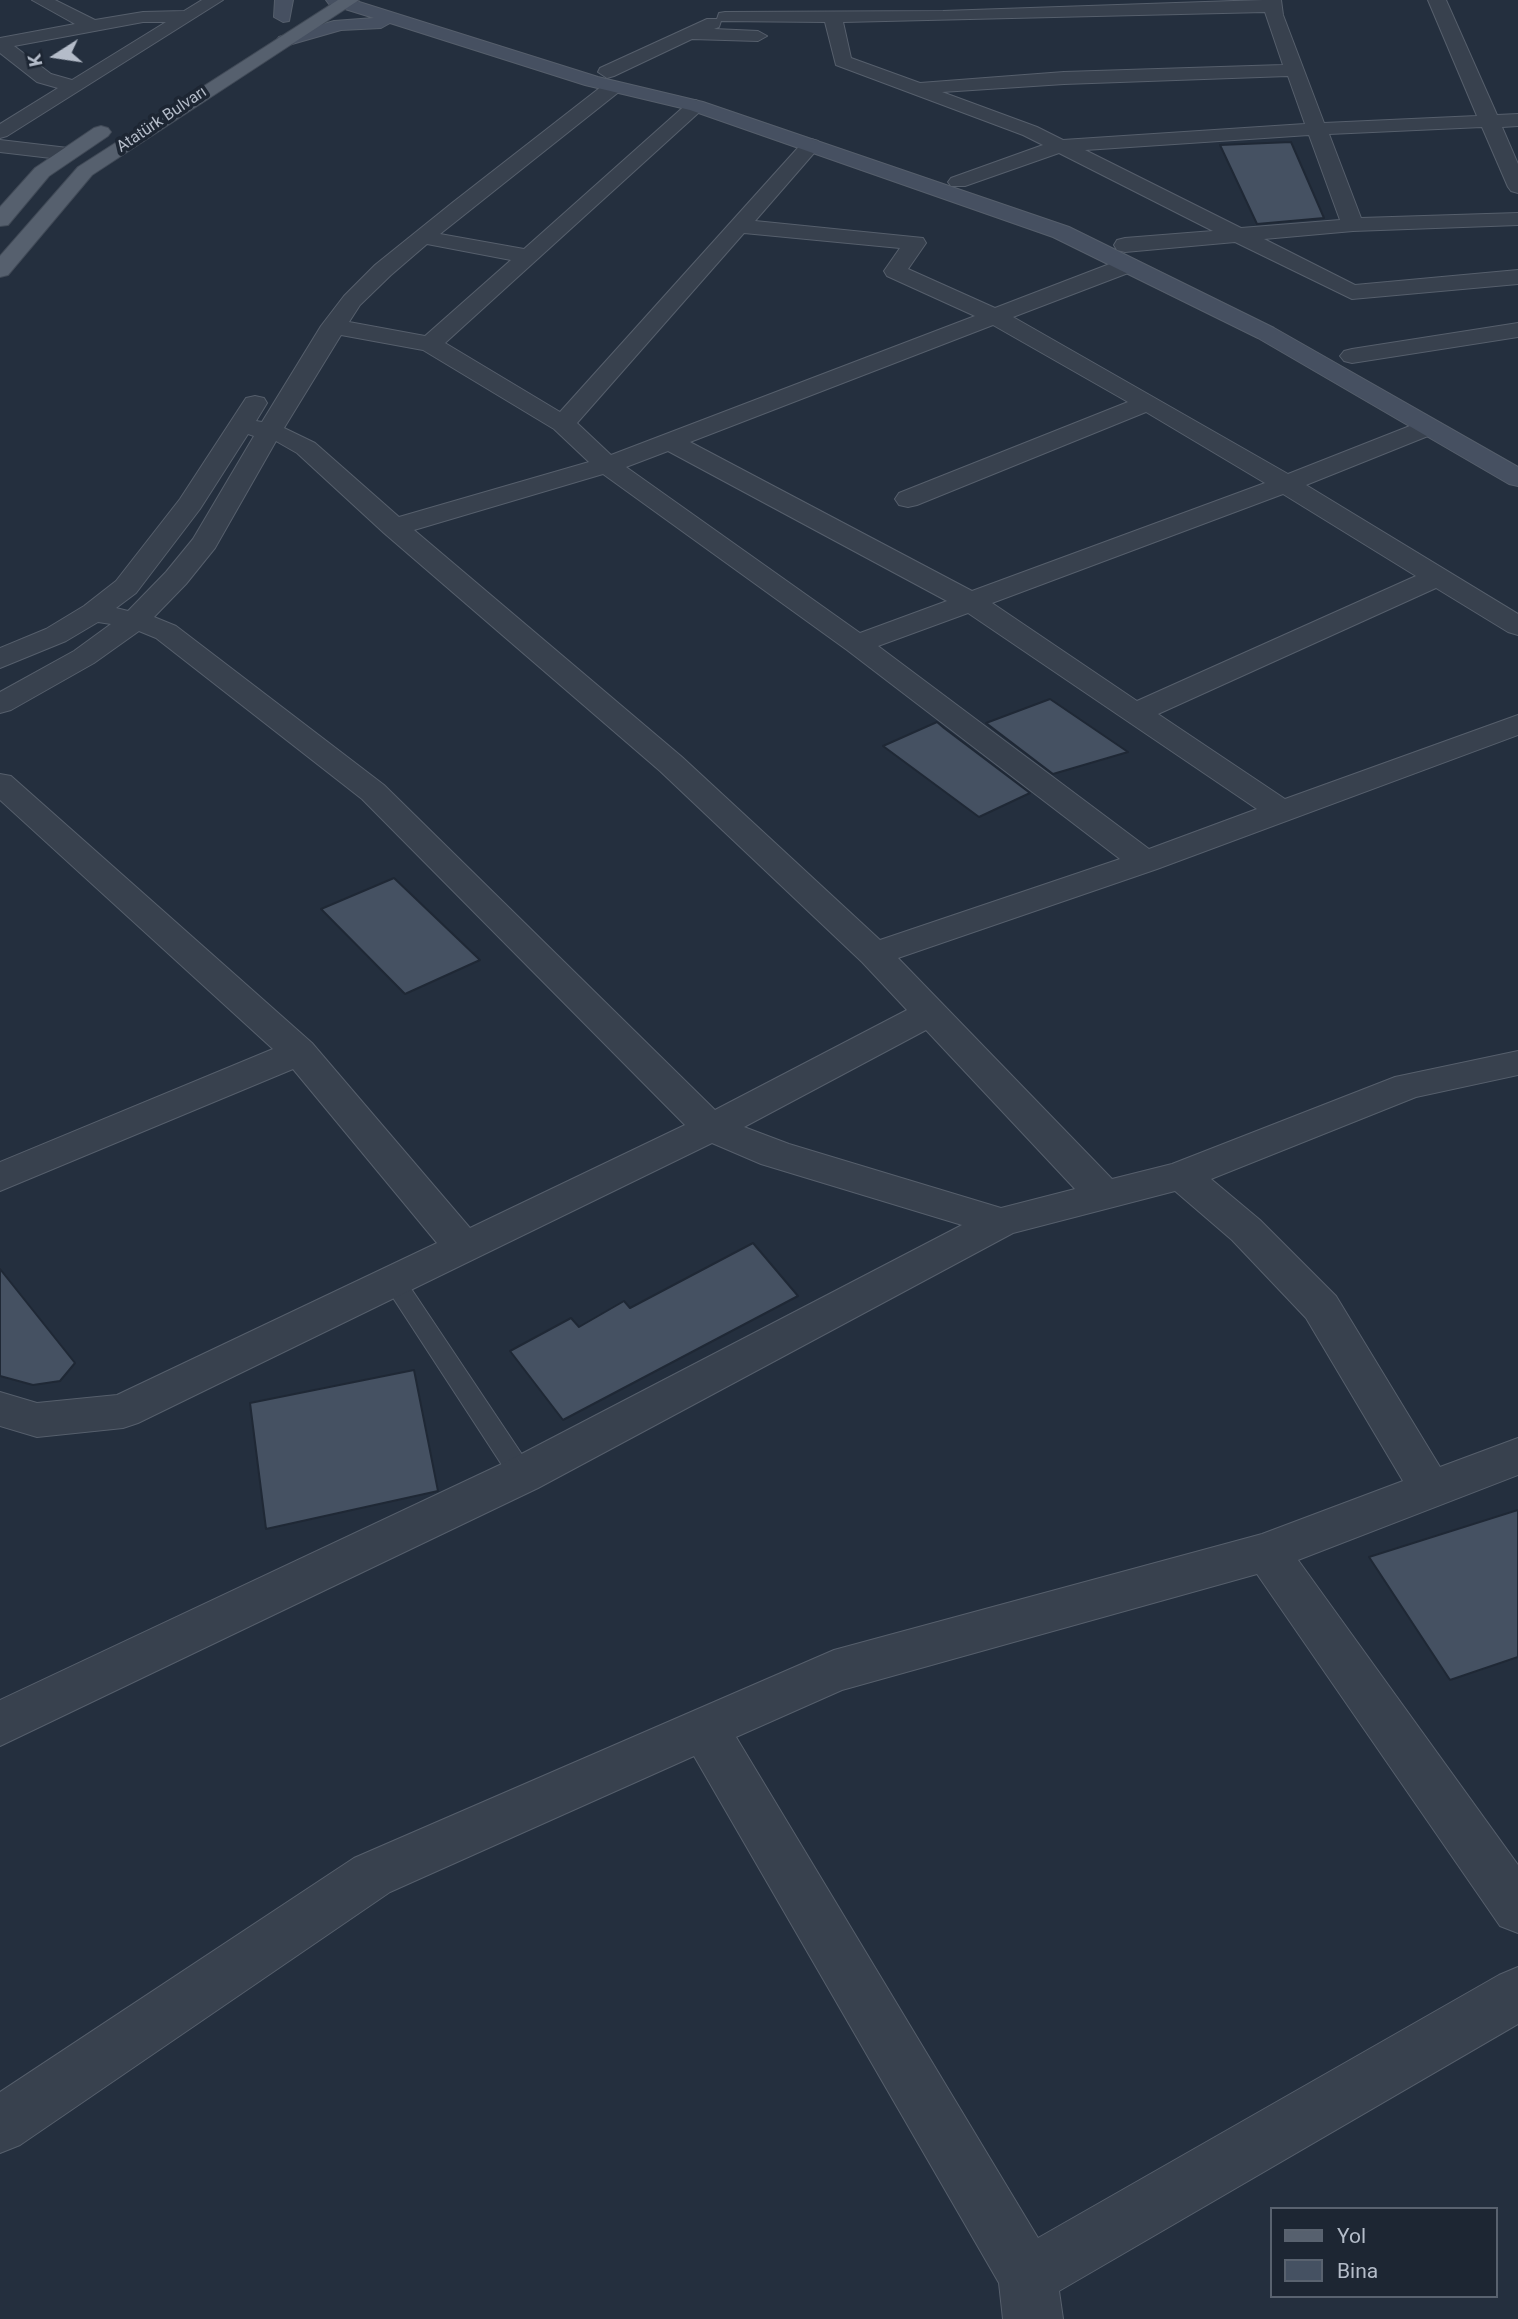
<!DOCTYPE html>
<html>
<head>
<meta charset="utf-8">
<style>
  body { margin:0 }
  #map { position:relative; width:1518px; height:2319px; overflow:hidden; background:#242f3e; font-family:Roboto,sans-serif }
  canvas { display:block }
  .legend { position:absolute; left:1270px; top:2207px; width:228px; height:91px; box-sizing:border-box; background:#1d2633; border:2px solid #59626f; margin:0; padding:9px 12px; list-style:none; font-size:21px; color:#b4bcc9 }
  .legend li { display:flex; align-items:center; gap:14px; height:35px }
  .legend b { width:35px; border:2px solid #59626f }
  .north { position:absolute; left:21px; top:21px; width:70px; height:70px; -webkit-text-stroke:5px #1d2633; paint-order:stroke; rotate:258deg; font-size:19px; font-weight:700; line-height:28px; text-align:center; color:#b4bcc9 }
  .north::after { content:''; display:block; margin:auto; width:24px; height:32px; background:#b4bcc9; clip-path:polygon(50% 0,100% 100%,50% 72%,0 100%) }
</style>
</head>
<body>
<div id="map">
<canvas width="1518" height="2319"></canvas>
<ul class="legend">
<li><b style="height:9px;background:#56606e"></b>Yol</li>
<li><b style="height:19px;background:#455162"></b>Bina</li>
</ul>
<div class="north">K</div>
</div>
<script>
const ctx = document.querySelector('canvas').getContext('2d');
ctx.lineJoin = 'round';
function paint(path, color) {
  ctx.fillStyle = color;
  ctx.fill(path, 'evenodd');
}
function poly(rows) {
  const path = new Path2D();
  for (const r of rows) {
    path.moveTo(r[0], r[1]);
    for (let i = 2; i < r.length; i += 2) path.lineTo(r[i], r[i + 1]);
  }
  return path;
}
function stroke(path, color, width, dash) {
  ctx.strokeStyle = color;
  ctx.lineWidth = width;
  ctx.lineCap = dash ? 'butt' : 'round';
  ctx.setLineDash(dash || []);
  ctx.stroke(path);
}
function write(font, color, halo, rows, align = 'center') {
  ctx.font = font + ' Roboto,sans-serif';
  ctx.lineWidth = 7;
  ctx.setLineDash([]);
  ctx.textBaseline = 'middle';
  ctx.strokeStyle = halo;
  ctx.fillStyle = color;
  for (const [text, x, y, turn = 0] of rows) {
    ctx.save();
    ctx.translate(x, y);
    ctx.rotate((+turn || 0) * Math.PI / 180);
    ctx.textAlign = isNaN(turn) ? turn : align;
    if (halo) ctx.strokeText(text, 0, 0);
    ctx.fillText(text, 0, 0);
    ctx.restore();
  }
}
const building = poly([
  [1291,142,1324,218,1257,224,1220,145,1291,142],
  [1050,699,1128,752,1053,774,986,723,1050,699],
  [937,722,944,728,1030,793,979,817,883,746,937,722],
  [394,878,480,960,405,994,321,909,394,878],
  [753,1243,798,1296,563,1420,510,1351,571,1318,579,1327,624,1301,630,1308,753,1243],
  [0,1269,75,1363,60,1381,33,1385,0,1376,0,1269],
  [414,1370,438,1491,266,1529,250,1403,414,1370],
  [1518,1510,1518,1657,1450,1680,1369,1557,1518,1510]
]);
paint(building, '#455162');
stroke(building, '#1f2835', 2);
const service = poly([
  [394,1273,402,1275,531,1468,534,1475,531,1482,522,1485,513,1482,386,1287,383,1281,386,1275,394,1273]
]);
const minor = poly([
  [32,0,55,0,95,20,143,12,184,11,202,0,223,0,7,136,0,138,0,124,58,88,37,82,0,53,0,38,75,24,32,0],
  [143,22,166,22,72,80,51,74,14,46,143,22],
  [1263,0,1281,0,1283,15,1324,123,1477,116,1428,0,1446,0,1497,115,1518,114,1518,126,1502,127,1518,164,1518,193,1511,191,1508,187,1482,127,1329,134,1361,218,1518,213,1518,225,1353,231,1264,239,1355,285,1518,270,1518,284,1352,299,1235,242,1125,252,1117,250,1114,245,1117,240,1125,238,1213,231,1059,153,965,186,951,186,948,182,951,178,1043,145,1023,135,836,65,825,22,721,21,719,27,714,29,758,31,767,36,758,41,692,39,614,76,607,78,598,72,600,68,707,19,717,19,719,13,725,12,943,11,1263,0],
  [1265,12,1283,65,1064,72,920,83,851,58,843,22,1265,12],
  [1288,76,1305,124,1063,140,1037,127,942,92,1064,84,1288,76],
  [1309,135,1340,220,1241,228,1085,150,1309,135],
  [613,81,622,87,620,91,440,234,524,249,689,102,696,100,706,106,445,343,560,412,804,141,811,139,818,141,821,145,755,221,923,238,926,243,908,269,995,308,1120,260,1136,260,1139,265,1136,270,1013,317,1288,474,1420,422,1429,419,1438,422,1442,427,1438,432,1306,485,1518,614,1518,635,1508,632,1436,588,1158,714,1285,799,1518,715,1518,735,1157,869,898,958,1112,1179,1172,1164,1395,1077,1518,1051,1518,1075,1416,1097,1211,1179,1260,1220,1336,1296,1440,1467,1518,1438,1518,1475,1298,1560,1518,1865,1518,1933,1500,1926,1257,1574,842,1690,736,1737,1038,2238,1499,1975,1518,1967,1518,2024,1059,2291,1063,2319,1003,2319,999,2283,694,1756,390,1892,20,2145,0,2153,0,2092,354,1858,834,1650,1262,1534,1403,1481,1306,1318,1232,1240,1175,1191,1013,1233,538,1488,0,1746,0,1700,506,1462,962,1225,761,1164,712,1143,138,1423,123,1428,37,1437,0,1426,0,1392,37,1403,117,1395,437,1243,293,1069,0,1191,0,1162,273,1049,0,800,0,774,11,776,312,1043,470,1228,685,1125,362,799,156,638,139,631,94,663,11,710,0,713,0,692,74,651,111,624,98,622,66,641,0,668,0,648,46,629,84,606,116,581,180,499,246,398,255,396,264,398,267,403,256,421,262,422,321,326,344,296,375,265,452,203,606,83,613,81],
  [744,233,900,248,884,271,887,276,975,316,611,455,577,423,744,233],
  [427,244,511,260,425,336,349,322,360,305,391,275,427,244],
  [993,325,1128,402,899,493,895,499,899,505,908,507,917,505,1146,412,1265,483,972,591,690,442,993,325],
  [341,335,423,350,554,429,589,462,399,517,315,443,284,428,341,335],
  [248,434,254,436,193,539,166,572,128,611,116,608,136,593,200,509,248,434],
  [276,441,297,453,384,533,660,771,862,962,907,1010,715,1110,384,785,176,626,154,617,186,584,215,548,276,441],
  [668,451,947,601,860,633,626,467,668,451],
  [603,474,847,650,1120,859,880,940,682,757,414,530,603,474],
  [1283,494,1416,576,1137,701,992,603,1283,494],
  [968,613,1257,809,1149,849,878,646,968,613],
  [926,1030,1075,1189,1001,1208,789,1144,744,1127,926,1030],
  [0,140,68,148,75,150,78,154,75,158,68,160,0,152,0,140],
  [1518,323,1518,337,1352,363,1344,361,1340,356,1344,351,1352,349,1518,323]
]);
const secondary = poly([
  [275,0,293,0,289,21,283,22,274,17,275,0],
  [326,0,353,0,598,77,703,102,1069,227,1274,328,1518,467,1518,486,1509,484,1258,338,1053,237,690,110,585,85,390,23,381,28,341,30,285,46,279,45,276,41,279,37,334,21,374,18,329,4,326,0]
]);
const primary = poly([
  [338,0,359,0,92,175,8,275,0,277,0,256,78,167,338,0],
  [101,126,108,128,111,132,108,136,49,176,8,225,0,226,0,207,35,168,94,128,101,126]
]);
stroke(service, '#565f6c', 2);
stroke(minor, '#565f6c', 2);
stroke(secondary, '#565f6c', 2);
stroke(primary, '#414a57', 2);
paint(service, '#38414e');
paint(minor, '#38414e');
paint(secondary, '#465061');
paint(primary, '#56606e');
write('16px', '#b4bcc9', '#1d2633', [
  ["Atatürk Bulvarı",162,120,-34]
]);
</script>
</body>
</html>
